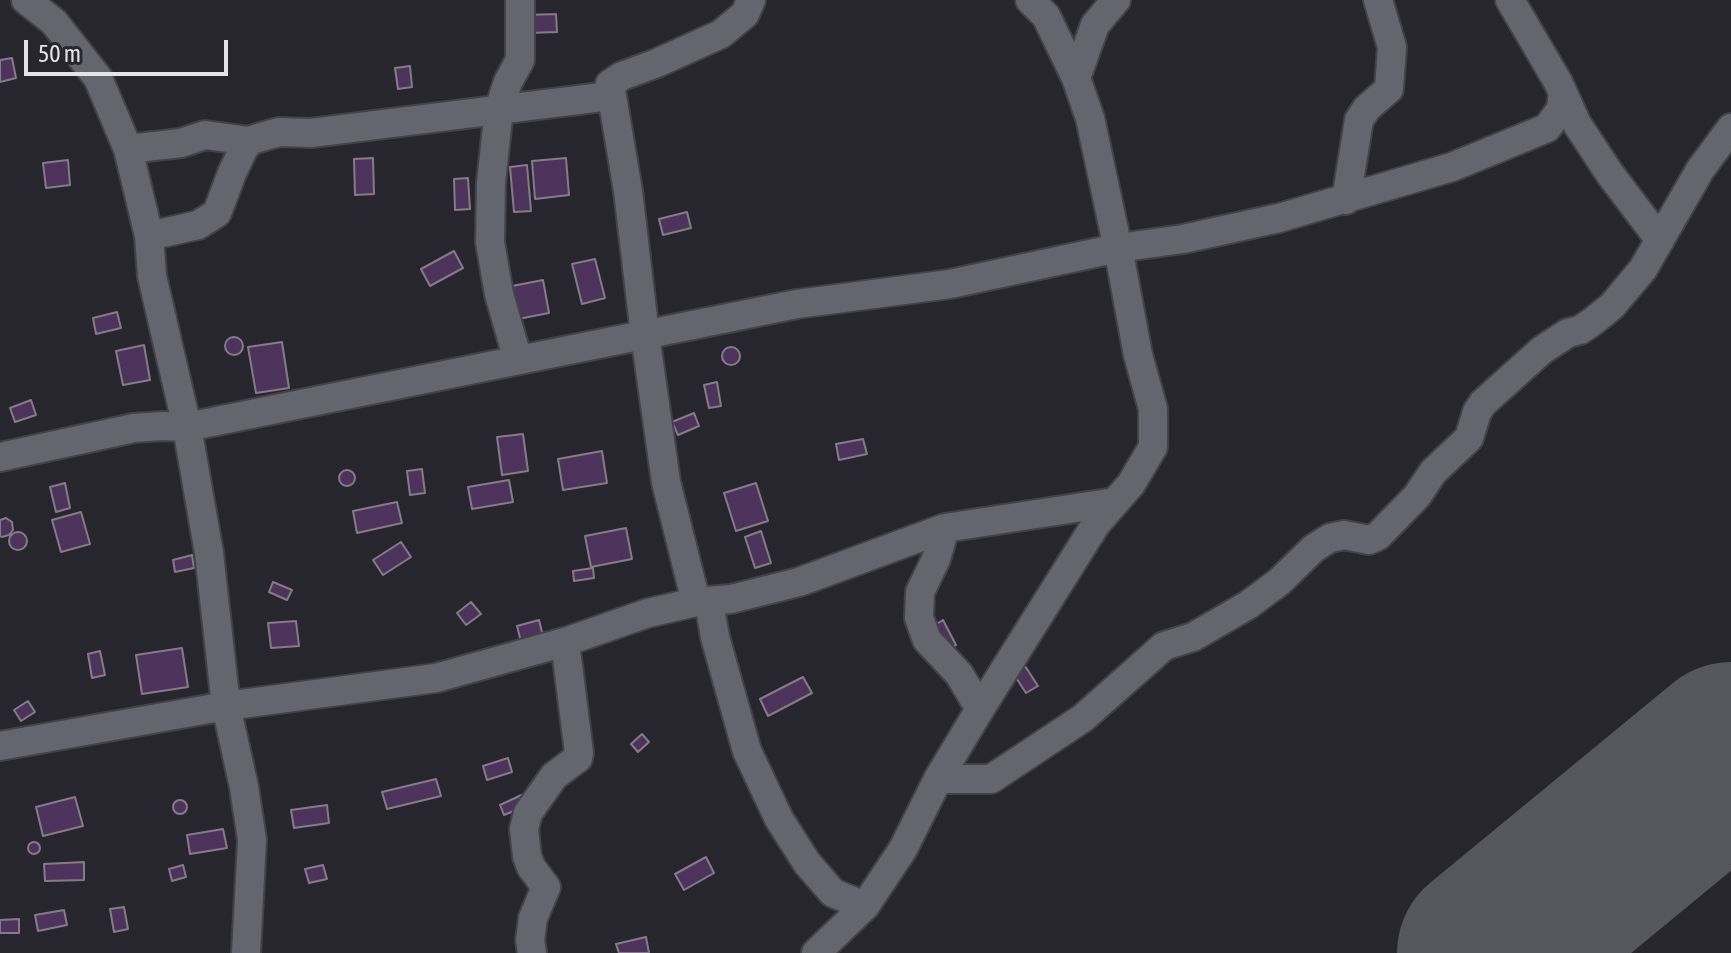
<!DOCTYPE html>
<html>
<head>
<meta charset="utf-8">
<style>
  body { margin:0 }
  #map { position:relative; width:1731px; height:953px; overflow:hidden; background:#27262f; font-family:"Asap Condensed",sans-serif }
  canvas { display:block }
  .scale { position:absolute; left:24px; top:40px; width:204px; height:36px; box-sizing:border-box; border:4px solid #e3e3e9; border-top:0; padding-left:10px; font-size:24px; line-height:28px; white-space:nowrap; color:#e3e3e9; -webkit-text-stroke:6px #27262f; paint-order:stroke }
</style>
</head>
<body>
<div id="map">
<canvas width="1731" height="953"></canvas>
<div class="scale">50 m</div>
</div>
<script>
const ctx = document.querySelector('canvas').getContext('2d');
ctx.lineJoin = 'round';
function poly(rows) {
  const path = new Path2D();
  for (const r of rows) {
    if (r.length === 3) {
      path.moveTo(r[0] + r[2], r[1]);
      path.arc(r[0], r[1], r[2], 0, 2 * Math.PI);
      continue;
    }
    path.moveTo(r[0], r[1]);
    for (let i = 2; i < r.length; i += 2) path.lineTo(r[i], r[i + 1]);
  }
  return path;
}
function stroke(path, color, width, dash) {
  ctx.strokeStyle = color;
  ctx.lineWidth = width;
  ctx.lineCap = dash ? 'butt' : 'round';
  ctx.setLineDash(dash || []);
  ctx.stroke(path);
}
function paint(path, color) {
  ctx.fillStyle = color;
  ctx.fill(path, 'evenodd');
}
stroke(poly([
  [1488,953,1731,753]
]), '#56565e', 182);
const building = poly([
  [556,14,557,32,527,33,526,15,556,14],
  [12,58,16,78,0,82,0,60,12,58],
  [410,66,412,87,398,89,395,68,410,66],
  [373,158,374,194,355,195,354,159,373,158],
  [566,158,569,195,535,199,532,161,566,158],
  [68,160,70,185,46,188,43,163,68,160],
  [527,165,531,211,514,212,510,167,527,165],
  [468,178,470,209,455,210,454,179,468,178],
  [687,212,691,228,663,235,659,219,687,212],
  [454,251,463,268,430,286,421,269,454,251],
  [595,259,605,298,582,304,572,264,595,259],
  [543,280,549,313,513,320,507,287,543,280],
  [117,312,121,328,96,334,93,318,117,312],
  [234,346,9],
  [282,342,289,388,256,393,248,347,282,342],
  [144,345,150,380,123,385,116,351,144,345],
  [731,356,9],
  [717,382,721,406,709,408,704,385,717,382],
  [31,400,36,415,15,422,10,408,31,400],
  [694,413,699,426,678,435,672,422,694,413],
  [523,434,528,471,502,475,497,437,523,434],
  [863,439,867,454,839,460,836,444,863,439],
  [602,451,607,483,563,490,558,459,602,451],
  [422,469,425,493,410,495,407,471,422,469],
  [347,478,8],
  [509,480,513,502,472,509,468,487,509,480],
  [65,483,70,508,56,512,50,487,65,483],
  [756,483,768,521,736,531,724,493,756,483],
  [397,502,402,523,357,533,353,511,397,502],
  [81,512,90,544,61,552,52,520,81,512],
  [6,518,12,522,13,530,9,535,2,537,0,536,0,520,6,518],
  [626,528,632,559,591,567,585,536,626,528],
  [761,531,771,563,755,568,745,537,761,531],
  [18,541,9],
  [401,542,411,557,383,575,373,560,401,542],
  [192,555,194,568,175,572,173,560,192,555],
  [593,568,594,578,574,581,573,571,593,568],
  [273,582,292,590,287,600,269,592,273,582],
  [471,602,481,614,466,625,457,613,471,602],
  [539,620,543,636,521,642,517,626,539,620],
  [943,620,956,645,943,652,930,628,943,620],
  [296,621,299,646,271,648,268,623,296,621],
  [182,648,188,687,142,694,136,655,182,648],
  [100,651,105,675,92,678,88,654,100,651],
  [1025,666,1038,686,1026,693,1013,673,1025,666],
  [803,677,812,693,768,716,760,699,803,677],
  [28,701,35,712,21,721,14,710,28,701],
  [642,734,649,742,638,752,631,744,642,734],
  [508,758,512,772,487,780,483,766,508,758],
  [436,779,441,796,387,809,382,792,436,779],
  [528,792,533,803,504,815,500,805,528,792],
  [75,797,83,826,43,836,36,807,75,797],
  [180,807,7],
  [327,805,329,823,294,828,291,810,327,805],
  [223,829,227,848,190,854,187,835,223,829],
  [34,848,6],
  [706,857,714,873,684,890,675,874,706,857],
  [84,862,84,880,45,881,44,864,84,862],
  [183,865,186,877,172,881,169,869,183,865],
  [323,865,327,879,309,883,305,869,323,865],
  [124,907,128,929,114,932,110,909,124,907],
  [64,910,67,925,38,931,35,915,64,910],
  [19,919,19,933,0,933,0,920,19,919],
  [646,937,649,953,619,953,616,944,646,937]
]);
paint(building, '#4d335b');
stroke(building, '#837c87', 2);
const street = poly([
  [26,0,54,22,98,78,128,149,149,236,152,276,187,427,209,553,226,706,244,787,252,840,246,953],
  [1030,0,1046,16,1076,78],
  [1510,0,1558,82,1577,124,1610,174,1660,240],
  [128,149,181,143,205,135,249,141],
  [1346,200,1359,120,1367,108,1389,89,1392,47,1378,0],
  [149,236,198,225,217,213,232,173,243,150,249,141,258,138,279,132,311,133,610,96],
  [518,360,499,294,490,242,491,183,499,109,508,82,520,60,520,0],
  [0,457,134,428,162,426,187,427,797,304,950,284,1118,248,1183,239,1279,218,1452,167,1547,128,1561,109,1563,93],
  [696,602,731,599,799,582,945,528],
  [709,603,715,637,747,751,779,819,807,863,833,893,865,906],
  [980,709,959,674,927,640,919,618,920,592,936,559,945,528,1115,502],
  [0,746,226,706,436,678,565,642,648,613,696,602,666,482,645,335,628,191,610,84,622,76,657,63,721,34,745,14,751,0],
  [938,779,991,779,1083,718,1164,646,1193,637,1248,605,1279,582,1314,548,1330,538,1344,535,1369,540,1378,536,1417,496,1433,472,1469,438,1477,412,1483,403,1542,350,1568,333,1580,330,1592,322,1612,306,1643,269,1700,170,1731,128],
  [532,953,530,940,533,918,546,887,531,867,527,856,524,829,528,813,554,776,578,758,579,753,565,642],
  [816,953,865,906,903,849,938,779,980,709,1096,524,1131,484,1153,447,1153,409,1138,355,1120,258,1090,118,1076,78,1095,25,1116,0]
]);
stroke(street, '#434249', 32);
stroke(street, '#656570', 28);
</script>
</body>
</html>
